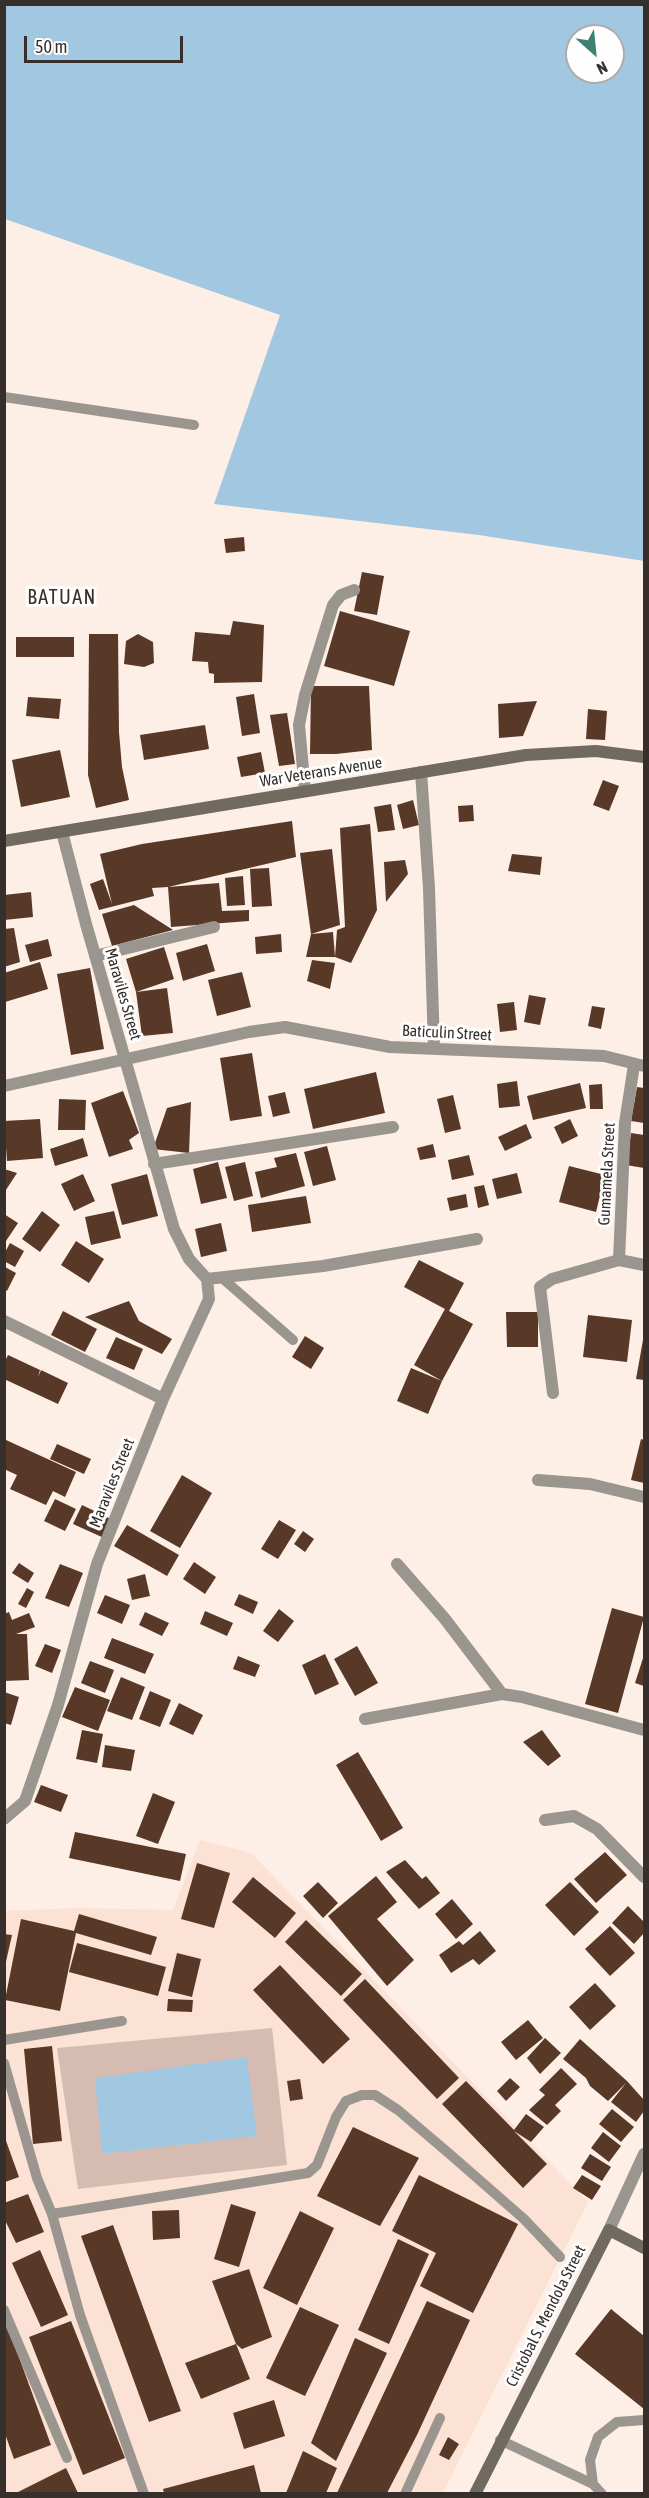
<!DOCTYPE html>
<html>
<head>
<meta charset="utf-8">
<style>
  body { margin:0 }
  #map { position:relative; width:649px; height:2498px; overflow:hidden; background:#fdeee6; font-family:"Asap Condensed",sans-serif }
  canvas { display:block }
  .frame { position:absolute; inset:0; border:6px solid #362f2b; pointer-events:none }
  .north { position:absolute; left:565px; top:24px; width:60px; height:60px; box-sizing:border-box; background:#fefefe; border:2px solid #aeabaa; border-radius:50%; rotate:153deg; font-size:16px; font-weight:700; line-height:24px; text-align:center; color:#362f2b }
  .north::after { content:''; display:block; margin:auto; width:21px; height:27px; background:#3e8172; clip-path:polygon(50% 0,100% 100%,50% 72%,0 100%) }
  .scale { position:absolute; left:24px; top:36px; width:159px; height:27px; box-sizing:border-box; border:3px solid #362f2b; border-top:0; padding-left:8px; font-size:18px; line-height:21px; white-space:nowrap; color:#362f2b; -webkit-text-stroke:4px #fefefe; paint-order:stroke }
</style>
</head>
<body>
<div id="map">
<canvas width="649" height="2498"></canvas>
<div class="frame"></div>
<div class="north">N</div>
<div class="scale">50 m</div>
</div>
<script>
const ctx = document.querySelector('canvas').getContext('2d');
ctx.lineJoin = 'round';
function paint(path, color) {
  ctx.fillStyle = color;
  ctx.fill(path, 'evenodd');
}
function poly(rows) {
  const path = new Path2D();
  for (const r of rows) {
    path.moveTo(r[0], r[1]);
    for (let i = 2; i < r.length; i += 2) path.lineTo(r[i], r[i + 1]);
  }
  return path;
}
function stroke(path, color, width, dash) {
  ctx.strokeStyle = color;
  ctx.lineWidth = width;
  ctx.lineCap = dash ? 'butt' : 'round';
  ctx.setLineDash(dash || []);
  ctx.stroke(path);
}
function write(font, color, halo, rows, align = 'center') {
  ctx.font = font + ' "Asap Condensed",sans-serif';
  ctx.lineWidth = 6;
  ctx.setLineDash([]);
  ctx.textBaseline = 'middle';
  ctx.strokeStyle = halo;
  ctx.fillStyle = color;
  for (const [text, x, y, turn = 0] of rows) {
    ctx.save();
    ctx.translate(x, y);
    ctx.rotate((+turn || 0) * Math.PI / 180);
    ctx.textAlign = isNaN(turn) ? turn : align;
    if (halo) ctx.strokeText(text, 0, 0);
    ctx.fillText(text, 0, 0);
    ctx.restore();
  }
}
paint(poly([
  [200,1840,251,1853,588,2202,443,2493,5,2493,4,1911,76,1908,173,1910]
]), '#fce2d4');
paint(poly([
  [272,2028,287,2165,78,2189,57,2048]
]), '#d6bcb0');
paint(poly([
  [5,4,644,5,644,561,479,535,214,504,280,315,5,219],
  [577,36,613,36,613,72,577,72],
  [247,2057,257,2136,102,2154,95,2078]
]), '#a2c7e1');
paint(poly([
  [244,537,245,551,226,553,224,539],
  [362,572,384,576,377,615,354,611],
  [340,611,410,631,394,686,324,666],
  [233,621,264,625,262,682,214,683,214,674,209,673,208,662,192,661,195,632,230,635],
  [89,634,118,634,119,732,122,767,129,800,96,808,88,775],
  [138,634,153,642,154,663,144,667,124,664,126,641],
  [16,637,74,637,74,657,16,657],
  [311,686,369,686,372,750,336,754,310,754],
  [254,694,260,733,242,736,236,697],
  [28,697,61,699,59,719,26,716],
  [537,701,523,736,499,738,498,704],
  [588,709,607,711,605,740,586,739],
  [287,713,295,764,279,766,270,715],
  [205,725,209,749,144,760,140,735],
  [60,750,70,797,21,807,12,760],
  [261,752,265,773,241,777,237,757],
  [603,780,619,786,609,811,593,805],
  [413,800,419,825,403,829,397,805],
  [391,804,395,830,378,832,374,807],
  [473,805,474,821,459,822,458,806],
  [292,821,296,857,168,887,152,888,154,896,99,910,90,884,103,879,112,904,100,854,142,844],
  [370,824,377,910,351,963,335,957,306,957,311,934,333,932,335,957,337,930,345,927,340,828],
  [332,849,340,925,311,934,300,853],
  [512,854,542,857,540,875,508,871],
  [405,860,408,874,386,902,384,862],
  [269,868,272,906,252,907,250,869],
  [243,876,245,905,227,906,225,878],
  [219,883,222,911,249,910,249,921,171,927,168,887],
  [31,892,33,917,4,920,4,895],
  [134,905,173,930,112,946,102,914],
  [14,928,20,962,4,967,4,929],
  [281,934,282,952,256,954,255,937],
  [48,939,52,956,30,962,25,945],
  [207,944,215,971,183,981,176,953],
  [164,947,174,979,136,992,126,959],
  [312,960,335,963,330,989,307,981],
  [40,962,48,989,5,1002,4,973],
  [90,968,104,1049,71,1055,57,974],
  [242,972,251,1007,217,1016,208,980],
  [167,988,173,1033,142,1036,136,992],
  [529,995,546,998,540,1025,524,1022],
  [514,1002,517,1030,500,1032,497,1004],
  [592,1006,605,1008,601,1029,588,1026],
  [252,1053,262,1116,230,1121,220,1058],
  [376,1072,385,1113,313,1129,304,1089],
  [517,1081,520,1106,499,1108,497,1084],
  [580,1083,586,1108,533,1120,527,1096],
  [602,1084,603,1109,590,1109,589,1085],
  [637,1087,644,1088,644,1123,631,1121],
  [123,1091,139,1133,129,1140,133,1149,109,1157,91,1103],
  [285,1092,290,1113,273,1117,268,1096],
  [453,1095,461,1129,445,1133,437,1099],
  [59,1099,86,1100,85,1130,58,1130],
  [191,1102,189,1153,153,1149,167,1108],
  [40,1119,43,1158,7,1161,4,1121],
  [570,1119,578,1136,562,1144,554,1127],
  [526,1124,532,1138,505,1151,498,1137],
  [631,1133,644,1135,644,1168,626,1165],
  [83,1138,88,1156,55,1166,50,1149],
  [433,1144,436,1157,420,1160,417,1148],
  [327,1146,336,1180,313,1186,304,1152],
  [296,1153,305,1186,261,1198,255,1172,277,1167,274,1158],
  [469,1155,474,1175,452,1180,448,1160],
  [218,1162,227,1198,201,1204,193,1169],
  [245,1162,253,1196,234,1201,225,1167],
  [569,1166,605,1175,596,1212,559,1202],
  [4,1169,17,1173,4,1193],
  [517,1173,522,1193,497,1199,492,1179],
  [83,1174,95,1201,74,1211,61,1184],
  [147,1174,158,1216,122,1225,111,1184],
  [484,1185,489,1205,478,1208,474,1187],
  [466,1194,468,1207,450,1211,447,1198],
  [306,1196,311,1223,252,1232,248,1205],
  [42,1211,60,1225,40,1252,22,1239],
  [114,1211,121,1238,91,1245,85,1217],
  [4,1214,18,1223,4,1244],
  [221,1223,227,1251,201,1257,195,1229],
  [76,1241,104,1259,89,1283,61,1265],
  [10,1243,24,1251,15,1267,4,1261,4,1254],
  [419,1260,464,1283,449,1311,473,1324,442,1381,414,1365,445,1309,404,1287],
  [5,1267,16,1273,7,1291,5,1289],
  [129,1301,139,1321,172,1339,162,1354,85,1317],
  [63,1311,97,1329,85,1352,51,1335],
  [506,1312,538,1312,538,1347,507,1347],
  [588,1315,632,1320,627,1362,583,1357],
  [305,1336,324,1348,311,1369,292,1357],
  [116,1337,143,1349,134,1370,106,1358],
  [643,1340,644,1340,644,1380,636,1379],
  [8,1355,40,1370,38,1377,41,1370,68,1383,58,1404,4,1379,4,1363],
  [411,1368,442,1381,428,1414,397,1401],
  [641,1439,644,1440,644,1483,631,1480],
  [6,1440,76,1472,65,1497,53,1491,46,1505,10,1489,17,1475,4,1469],
  [57,1444,91,1459,84,1474,50,1459],
  [182,1475,212,1493,180,1548,150,1531],
  [55,1499,76,1509,65,1531,44,1521],
  [82,1505,113,1520,104,1538,73,1524],
  [279,1520,296,1530,278,1559,261,1549],
  [127,1525,179,1555,167,1576,114,1546],
  [303,1531,314,1539,305,1552,294,1544],
  [194,1562,216,1577,205,1594,183,1579],
  [19,1563,34,1573,28,1583,12,1573],
  [60,1564,83,1573,69,1607,45,1598],
  [145,1574,150,1596,132,1600,127,1579],
  [27,1588,34,1592,26,1608,18,1604],
  [239,1594,258,1602,253,1614,234,1605],
  [105,1595,130,1605,122,1624,97,1613],
  [612,1608,644,1617,618,1713,585,1704],
  [279,1609,294,1621,278,1642,263,1631],
  [205,1611,233,1623,227,1636,200,1624],
  [9,1612,12,1620,29,1613,35,1627,16,1634,27,1634,29,1680,4,1681,4,1614],
  [145,1612,169,1623,162,1636,139,1625],
  [112,1638,154,1654,145,1674,104,1658],
  [45,1644,61,1650,52,1673,35,1666],
  [357,1646,378,1683,355,1696,334,1659],
  [325,1654,339,1684,315,1695,302,1665],
  [644,1655,644,1686,635,1683],
  [238,1656,260,1665,255,1677,233,1669],
  [90,1661,114,1670,105,1693,81,1683],
  [121,1677,145,1687,132,1720,107,1711],
  [75,1687,110,1700,98,1731,62,1717],
  [150,1691,171,1700,160,1727,139,1719],
  [4,1692,19,1697,11,1725,4,1723],
  [179,1703,203,1715,193,1735,169,1724],
  [82,1730,103,1734,97,1763,76,1759],
  [542,1730,561,1756,548,1766,523,1742],
  [105,1745,135,1750,131,1771,102,1767],
  [358,1752,403,1828,381,1841,336,1765],
  [41,1785,68,1795,61,1812,34,1802],
  [153,1793,175,1802,158,1844,136,1836],
  [75,1832,186,1854,180,1881,69,1858],
  [605,1852,627,1875,596,1903,574,1879],
  [405,1860,422,1879,426,1876,440,1893,419,1909,386,1872],
  [197,1863,230,1873,214,1928,181,1919],
  [376,1876,397,1902,377,1919,414,1960,387,1986,328,1916],
  [253,1877,296,1913,275,1938,232,1902],
  [318,1882,338,1903,323,1918,303,1896],
  [570,1882,599,1912,574,1936,545,1905],
  [452,1899,473,1924,456,1939,435,1914],
  [628,1906,644,1922,644,1933,634,1944,612,1923],
  [79,1914,157,1937,151,1955,76,1933,60,2011,5,2000,21,1919,74,1931],
  [306,1920,362,1974,341,1996,285,1942],
  [610,1926,635,1953,610,1976,585,1949],
  [480,1931,496,1951,479,1965,473,1959,451,1973,439,1955,459,1941,463,1945],
  [4,1934,12,1935,5,1966,4,1966],
  [77,1943,166,1967,158,1996,69,1972],
  [177,1953,201,1959,192,1997,168,1991],
  [280,1965,350,2039,323,2064,253,1990],
  [365,1979,459,2078,437,2099,343,2000],
  [595,1983,616,2006,590,2030,569,2007],
  [168,1999,193,2000,192,2012,167,2011],
  [528,2020,543,2038,516,2060,501,2042],
  [545,2038,561,2053,540,2074,527,2058],
  [580,2039,627,2081,644,2100,644,2111,636,2122,611,2102,626,2083,608,2101,590,2086,586,2078,563,2059],
  [52,2046,62,2141,33,2144,24,2049],
  [561,2068,577,2084,555,2105,561,2111,547,2125,529,2110,545,2095,539,2090],
  [510,2078,520,2087,506,2101,497,2091],
  [300,2079,303,2099,290,2101,287,2081],
  [466,2081,514,2130,526,2114,544,2127,531,2142,514,2131,547,2164,523,2188,442,2104],
  [612,2109,634,2127,621,2142,599,2124],
  [353,2127,419,2158,380,2226,317,2196],
  [603,2132,621,2146,609,2162,591,2148],
  [5,2138,19,2177,5,2182],
  [590,2154,611,2167,602,2181,581,2168],
  [419,2175,518,2224,473,2313,420,2286,436,2253,392,2231],
  [582,2175,601,2186,592,2200,573,2188],
  [28,2194,44,2232,16,2243,4,2218,4,2203],
  [231,2204,256,2212,239,2267,214,2259],
  [179,2210,180,2238,153,2240,152,2211],
  [300,2211,334,2228,297,2305,263,2288],
  [113,2225,181,2411,149,2422,81,2236],
  [398,2239,429,2254,389,2344,358,2330],
  [40,2250,68,2315,41,2327,12,2263],
  [249,2269,272,2337,242,2349,236,2344,212,2281],
  [427,2301,470,2320,417,2435,387,2493,337,2493],
  [300,2307,339,2325,305,2396,266,2378],
  [611,2309,644,2336,644,2409,575,2354],
  [4,2316,51,2445,14,2459,4,2431],
  [71,2321,125,2458,83,2475,29,2337],
  [355,2338,387,2353,336,2461,311,2443],
  [236,2344,250,2379,201,2399,185,2363],
  [274,2400,285,2436,244,2449,233,2413],
  [448,2437,459,2444,449,2460,439,2455],
  [303,2451,337,2468,326,2493,286,2493],
  [254,2465,261,2493,164,2493,163,2489],
  [66,2468,78,2493,16,2493]
]), '#583827');
stroke(poly([
  [4,397,194,425],
  [221,1277,293,1340],
  [4,2040,122,2021],
  [4,2063,37,2178,52,2214,80,2315,144,2494],
  [52,2214,308,2173,317,2165,336,2117,346,2101,362,2095,375,2095,398,2110,452,2156,524,2219,560,2257],
  [4,2310,67,2458],
  [500,2440,593,2484],
  [405,2494,440,2418],
  [602,2494,593,2484,590,2460,598,2437,617,2422,644,2420]
]), '#9a968f', 10);
stroke(poly([
  [421,772,429,888,434,1048],
  [305,791,299,725,305,695,333,605,341,595,354,590],
  [95,956,214,927],
  [634,1065,625,1123,619,1260,644,1265],
  [4,1086,249,1032,285,1027,390,1047,604,1056,644,1066],
  [154,1164,393,1127],
  [207,1279,323,1266,477,1239],
  [4,1321,163,1399],
  [553,1393,540,1287,552,1279,619,1260],
  [538,1480,590,1484,644,1497],
  [397,1564,445,1619,502,1694,522,1697,644,1730],
  [365,1719,502,1694],
  [4,1819,25,1801,58,1705,97,1564,163,1399,209,1299,207,1279,189,1259,174,1229,86,924,62,832],
  [545,1820,574,1816,597,1829,644,1877],
  [609,2230,644,2154]
]), '#9a968f', 12);
stroke(poly([
  [4,841,526,755,596,751,644,757],
  [475,2494,609,2230,644,2248]
]), '#716a61', 12);
write('16px', '#362f2b', '#fefefe', [
  ["War Veterans Avenue",321,772,-9],
  ["Maraviles Street",123,994,74],
  ["Baticulin Street",447,1033,3],
  ["Gumamela Street",607,1174,-87],
  ["Maraviles Street",112,1483,-68],
  ["Cristobal S. Mendola Street",546,2316,-63]
]);
ctx.letterSpacing = '1.5px';
write('20px', '#362f2b', '#fefefe', [
  ["BATUAN",62,598]
]);
ctx.letterSpacing = '0px';
</script>
</body>
</html>
